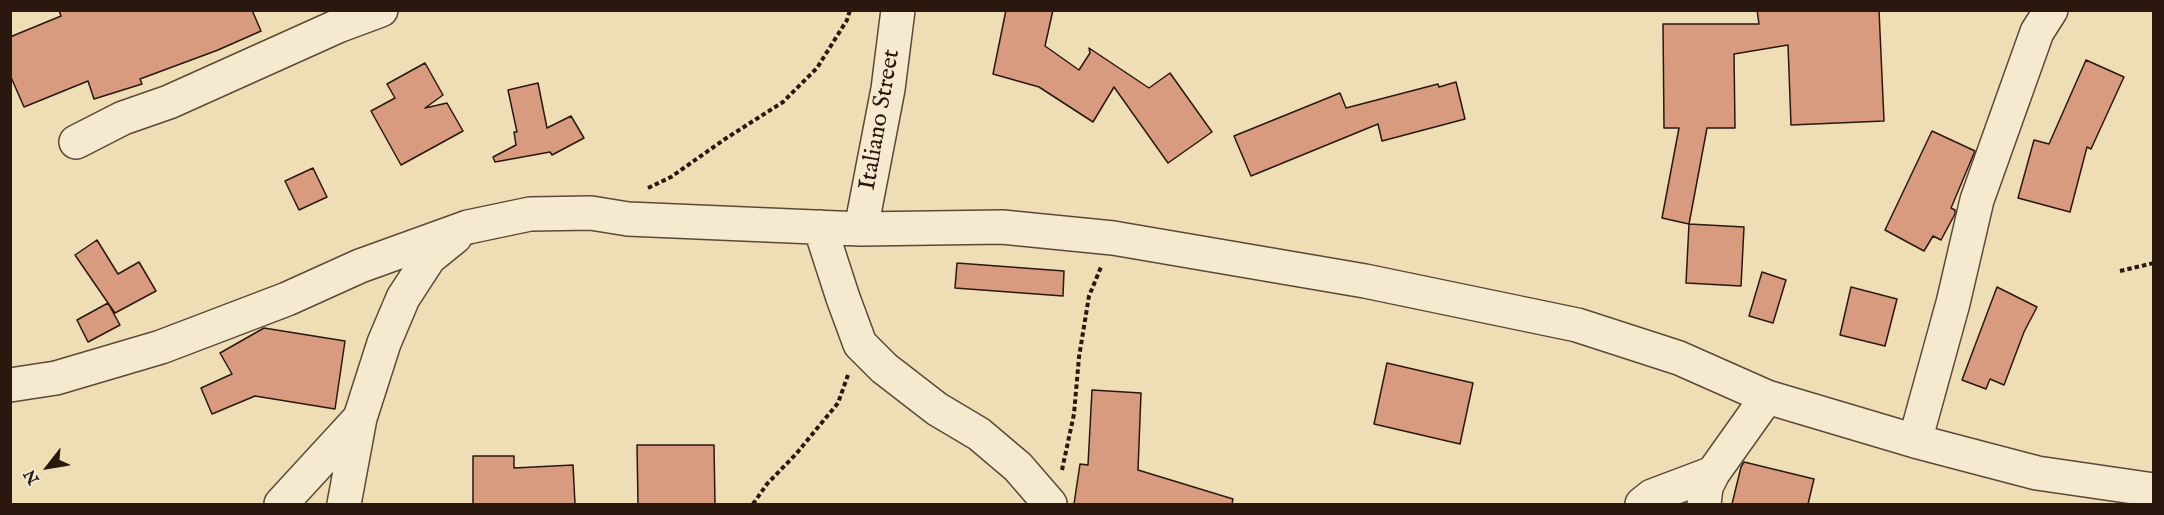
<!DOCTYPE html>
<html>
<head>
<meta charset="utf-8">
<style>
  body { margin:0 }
  #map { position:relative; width:2164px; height:515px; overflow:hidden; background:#efddb5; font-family:"IM FELL English",serif }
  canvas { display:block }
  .frame { position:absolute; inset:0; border:12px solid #2a180f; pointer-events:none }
  .north { position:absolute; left:18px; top:437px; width:60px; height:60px; -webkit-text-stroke:4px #f5e9cf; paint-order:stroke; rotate:239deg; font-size:16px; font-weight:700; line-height:24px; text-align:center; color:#2a180f }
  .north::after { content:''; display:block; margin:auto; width:21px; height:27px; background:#2a180f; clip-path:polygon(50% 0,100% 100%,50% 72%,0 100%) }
</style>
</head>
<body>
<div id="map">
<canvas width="2164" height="515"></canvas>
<div class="frame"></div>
<div class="north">N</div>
</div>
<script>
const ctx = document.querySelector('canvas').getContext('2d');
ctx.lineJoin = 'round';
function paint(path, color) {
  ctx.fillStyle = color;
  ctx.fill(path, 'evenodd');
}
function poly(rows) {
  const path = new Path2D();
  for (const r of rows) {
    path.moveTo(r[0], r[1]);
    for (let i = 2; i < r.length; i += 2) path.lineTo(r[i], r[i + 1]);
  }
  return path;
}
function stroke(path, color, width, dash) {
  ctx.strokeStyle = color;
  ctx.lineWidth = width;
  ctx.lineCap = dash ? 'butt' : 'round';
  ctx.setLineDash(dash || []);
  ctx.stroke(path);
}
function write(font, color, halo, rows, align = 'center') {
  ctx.font = font + ' "IM FELL English",serif';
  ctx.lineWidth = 6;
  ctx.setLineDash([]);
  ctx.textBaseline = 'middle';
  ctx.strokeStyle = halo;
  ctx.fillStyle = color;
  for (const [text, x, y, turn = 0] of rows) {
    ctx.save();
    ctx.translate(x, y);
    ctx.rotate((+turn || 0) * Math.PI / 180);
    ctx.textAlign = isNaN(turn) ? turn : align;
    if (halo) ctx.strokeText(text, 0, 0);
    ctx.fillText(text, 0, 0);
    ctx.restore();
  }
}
const building = poly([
  [59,10,252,10,261,31,218,50,140,79,142,84,94,99,88,81,24,107,10,75,10,37,61,16,59,10],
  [1006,10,1053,10,1045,46,1079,70,1090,53,1089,48,1149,88,1170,73,1212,132,1168,163,1114,87,1093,122,1039,87,993,74,1006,10],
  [1757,10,1879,10,1884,121,1791,125,1788,45,1734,54,1735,128,1707,128,1689,224,1662,218,1679,128,1664,128,1663,24,1759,24,1757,10],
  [2086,60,2124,77,2091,149,2087,147,2070,212,2018,198,2034,140,2049,144,2086,60],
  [425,63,443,95,425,108,447,103,463,131,401,165,371,111,395,98,387,84,425,63],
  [1456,82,1465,119,1382,141,1378,124,1251,176,1234,136,1340,93,1346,108,1438,84,1439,87,1456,82],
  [538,83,547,128,571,116,584,138,552,155,550,152,495,162,493,157,516,145,514,132,517,132,508,90,538,83],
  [1932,131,1975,151,1951,208,1955,210,1955,214,1941,240,1933,236,1924,251,1885,230,1932,131],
  [313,168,327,197,299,210,285,181,313,168],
  [1689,224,1744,227,1741,286,1686,283,1689,224],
  [97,240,118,274,139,262,156,291,115,313,108,303,120,325,88,342,77,320,108,303,75,255,97,240],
  [957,263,1064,271,1063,296,955,288,957,263],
  [1762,272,1786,280,1773,323,1749,316,1762,272],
  [1851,287,1897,299,1885,346,1840,335,1851,287],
  [1997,287,2037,307,2024,332,2004,385,1990,379,1986,389,1962,380,1997,287],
  [264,328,345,341,335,409,255,396,212,414,201,388,232,374,220,353,264,328],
  [1387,363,1473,383,1460,444,1374,424,1387,363],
  [1092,390,1141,393,1138,470,1233,499,1232,504,1074,504,1080,464,1088,465,1092,390],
  [637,445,714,445,715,504,638,504,637,445],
  [473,456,514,456,514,468,573,465,575,504,473,504,473,456],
  [1744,462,1814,479,1808,504,1732,504,1741,467,1744,462]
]);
paint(building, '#d89b7f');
stroke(building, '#2a180f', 1.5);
const minor = poly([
  [76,142,123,118,169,102,338,26,381,10],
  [820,227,843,298,860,344,884,368,937,409,979,434,1018,467,1050,504],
  [861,229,888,89,898,10],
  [10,385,56,378,161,347,287,299,360,266,468,227,530,214,591,213,628,219,861,229,1002,227,1113,238,1365,281,1577,325,1679,358,1767,397,1915,441,2037,473,2154,490],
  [1915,441,1953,303,1977,200,2037,32,2051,10],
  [281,504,360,418],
  [344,504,360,418,384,343,403,298,429,258,455,237],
  [1642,504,1652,496,1713,473],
  [1704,504,1706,487,1713,473,1767,397]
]);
stroke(minor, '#5b4938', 36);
stroke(poly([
  [648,188,671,177,725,139,783,102,817,68,847,20,850,10],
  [2120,271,2154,263],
  [1062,470,1074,414,1079,357,1089,296,1101,267],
  [753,504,767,484,796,454,838,403,848,375]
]), '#2a180f', 4, [4.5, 3]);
stroke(minor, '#f5e9cf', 33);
write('24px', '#2a180f', '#f5e9cf', [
  ["Italiano Street",881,120,-80]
]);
</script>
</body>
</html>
